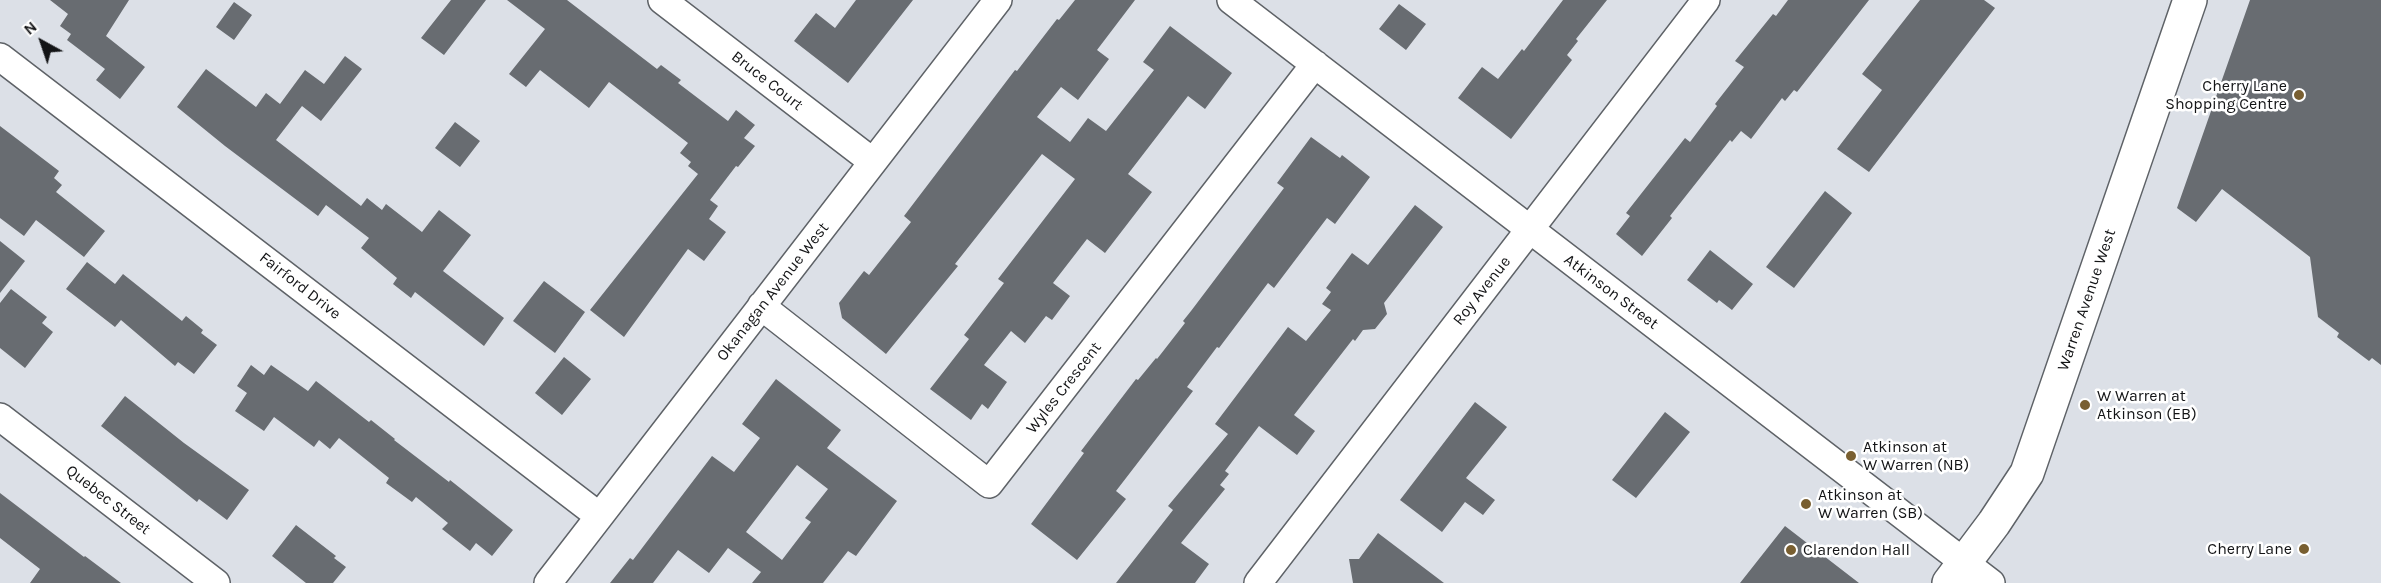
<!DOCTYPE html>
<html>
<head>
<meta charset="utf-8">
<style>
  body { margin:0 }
  #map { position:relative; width:2381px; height:583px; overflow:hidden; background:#dce0e7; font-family:Karla,sans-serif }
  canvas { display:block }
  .north { position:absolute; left:12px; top:12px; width:60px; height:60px; -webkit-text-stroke:4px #fff; paint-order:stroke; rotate:320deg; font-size:16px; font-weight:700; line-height:24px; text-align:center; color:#131416 }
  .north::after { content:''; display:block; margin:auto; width:21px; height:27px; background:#131416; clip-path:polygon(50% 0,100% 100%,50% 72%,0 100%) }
</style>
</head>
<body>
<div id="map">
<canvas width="2381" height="583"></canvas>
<div class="north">N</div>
</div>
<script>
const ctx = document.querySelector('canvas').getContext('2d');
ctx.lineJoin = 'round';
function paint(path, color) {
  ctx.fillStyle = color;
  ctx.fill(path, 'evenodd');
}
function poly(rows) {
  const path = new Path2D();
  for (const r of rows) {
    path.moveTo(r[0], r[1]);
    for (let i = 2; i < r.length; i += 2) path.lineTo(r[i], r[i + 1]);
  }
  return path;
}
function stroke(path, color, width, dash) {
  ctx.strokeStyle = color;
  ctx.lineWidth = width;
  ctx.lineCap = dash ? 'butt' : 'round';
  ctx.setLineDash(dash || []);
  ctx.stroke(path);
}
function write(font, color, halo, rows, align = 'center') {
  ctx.font = font + ' Karla,sans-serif';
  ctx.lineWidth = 5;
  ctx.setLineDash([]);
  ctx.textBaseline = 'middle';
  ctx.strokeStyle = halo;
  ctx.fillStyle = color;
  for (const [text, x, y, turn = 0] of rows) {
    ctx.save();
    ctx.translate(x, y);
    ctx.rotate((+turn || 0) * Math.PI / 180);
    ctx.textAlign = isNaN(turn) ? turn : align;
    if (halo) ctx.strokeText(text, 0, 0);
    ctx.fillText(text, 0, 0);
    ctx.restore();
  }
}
paint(poly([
  [50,0,129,0,106,36,145,67,120,99,96,80,105,69,67,40,71,34,60,26,68,14],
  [451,0,486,0,444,55,421,38],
  [507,0,567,0,657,69,661,65,681,80,678,83,728,121,736,110,755,125,744,138,755,146,738,167,736,166,710,200,718,206,709,219,726,232,704,261,688,249,624,337,590,310,698,174,688,166,691,162,680,153,688,143,609,82,589,108,540,70,526,87,509,74,545,29],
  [856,0,913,0,848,83,794,41,816,13,835,28],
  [1075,0,1135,0,1097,50,1109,59,1078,100,1061,87,1037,117,1070,142,1088,118,1106,131,1154,70,1143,62,1170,26,1232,73,1205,109,1188,96,1128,174,1152,192,1105,253,1087,239,1053,283,1070,296,1052,320,1046,316,1025,343,1011,331,984,365,1007,382,988,409,982,404,971,420,930,389,969,339,964,335,1004,283,998,279,1075,179,1042,154,955,264,958,266,886,354,842,318,839,303,864,271,869,275,911,222,904,216,1015,70,1017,71,1057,19,1059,20],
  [1563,0,1607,0,1576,39,1578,41,1567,55,1572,60,1511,139,1458,98,1482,67,1498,79,1522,49,1524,51],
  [1788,0,1869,0,1797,92,1794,90,1785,101,1782,98,1751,139,1741,131,1732,142,1730,140,1670,216,1672,218,1642,256,1616,234,1630,216,1626,213,1685,138,1690,142,1717,106,1715,104,1744,67,1735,61,1773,14,1776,16],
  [1920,0,1984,0,1995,8,1869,172,1837,149,1882,90,1862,74],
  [2250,0,2381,0,2381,365,2372,358,2369,361,2337,337,2339,333,2318,317,2310,257,2222,189,2196,222,2177,208],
  [234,2,252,15,234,40,216,27],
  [1399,4,1426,24,1406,50,1379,29],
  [345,56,362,69,321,121,302,106,276,140,361,206,367,198,382,210,386,204,422,232,439,210,471,235,443,271,504,318,484,346,415,292,411,298,393,284,397,278,361,248,369,238,326,205,318,216,225,146,177,107,206,69,256,107,266,93,280,104,305,70,324,84],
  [455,122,480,141,460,167,435,148],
  [0,126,59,171,54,178,62,185,56,192,105,231,84,257,36,220,24,236,0,218],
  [1311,137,1340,158,1342,155,1370,177,1335,224,1327,218,1274,288,1268,283,1219,348,1217,347,1187,387,1193,391,1116,491,1126,499,1077,560,1031,524,1084,453,1081,451,1136,379,1138,380,1156,358,1157,359,1185,323,1183,321,1191,311,1284,188,1277,183],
  [1825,191,1852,213,1794,288,1766,267],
  [1415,205,1443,227,1384,303,1387,314,1375,329,1363,330,1355,341,1353,339,1294,415,1315,431,1297,455,1259,426,1225,471,1229,474,1220,485,1225,489,1181,543,1209,564,1195,583,1116,583,1173,510,1168,506,1228,434,1215,424,1288,327,1306,341,1331,310,1322,304,1331,292,1326,288,1352,253,1368,265],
  [0,241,25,261,0,293],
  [1710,250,1753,284,1732,310,1719,300,1717,303,1687,280],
  [87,262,115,284,123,274,182,321,186,316,203,330,201,333,217,345,194,374,178,362,175,366,121,320,115,327,66,289],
  [544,281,585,312,555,353,513,321],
  [11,289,47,317,42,323,53,332,25,368,0,348,0,303],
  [564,357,591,379,562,415,535,393],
  [251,365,264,375,271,365,308,391,316,381,369,422,371,420,395,439,394,440,449,482,450,480,513,530,492,556,476,543,470,551,442,529,448,523,416,497,412,502,386,483,389,478,339,438,330,449,319,440,314,447,274,417,264,431,235,411,247,393,237,386],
  [776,379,841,430,827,448,897,501,856,556,848,551,823,583,752,583,761,572,728,548,709,573,678,550,653,583,610,583,630,558,633,560,712,456,734,472,760,438,742,424],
  [797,465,828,489,805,518,811,522,782,560,746,532],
  [125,396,184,443,249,490,227,520,199,499,197,502,101,426],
  [1475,402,1507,427,1466,478,1495,500,1483,515,1465,502,1442,532,1400,500],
  [1665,412,1690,432,1636,498,1612,480],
  [0,493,84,557,85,556,121,583,30,583,40,569,0,538],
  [296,525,336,556,334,558,346,567,333,583,306,583,272,556],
  [1785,526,1859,583,1740,583],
  [1378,533,1444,583,1353,583,1349,559,1359,559]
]), '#686c71');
const minor = poly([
  [662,0,873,162],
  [1231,0,1991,583],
  [0,57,599,516],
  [761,306,989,484,1315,64],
  [0,417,216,583],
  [548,583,998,0],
  [1258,583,1706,0]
]);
const tertiary = poly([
  [1949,583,1994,523,2027,473,2190,0]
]);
stroke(minor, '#5e6267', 30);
stroke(tertiary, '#5e6267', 36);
stroke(minor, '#fff', 27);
stroke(tertiary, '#fff', 33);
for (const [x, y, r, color] of [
  [2299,95,6,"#795f31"],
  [2085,405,6,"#795f31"],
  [1851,456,6,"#795f31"],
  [1806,504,6,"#795f31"],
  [2304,549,6,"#795f31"],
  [1791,550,6,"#795f31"]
]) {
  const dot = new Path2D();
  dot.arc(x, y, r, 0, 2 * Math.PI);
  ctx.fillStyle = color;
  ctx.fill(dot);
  stroke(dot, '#fff', 2);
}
write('16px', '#131416', '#fff', [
  ["Bruce Court",767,81,38],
  ["Fairford Drive",300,286,38],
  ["Roy Avenue",1482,291,-52],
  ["Okanagan Avenue West",773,292,-52],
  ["Atkinson Street",1611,292,37],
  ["Warren Avenue West",2087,300,-71],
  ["Wyles Crescent",1064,388,-52],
  ["Quebec Street",108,500,38]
]);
write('16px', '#131416', '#fff', [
  ["Cherry Lane",2287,86,"right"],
  ["Shopping Centre",2287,104,"right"],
  ["W Warren at",2097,396],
  ["Atkinson (EB)",2097,414],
  ["Atkinson at",1863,447],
  ["W Warren (NB)",1863,465],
  ["Atkinson at",1818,495],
  ["W Warren (SB)",1818,513],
  ["Cherry Lane",2292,549,"right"],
  ["Clarendon Hall",1803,550]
], 'left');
</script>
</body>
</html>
